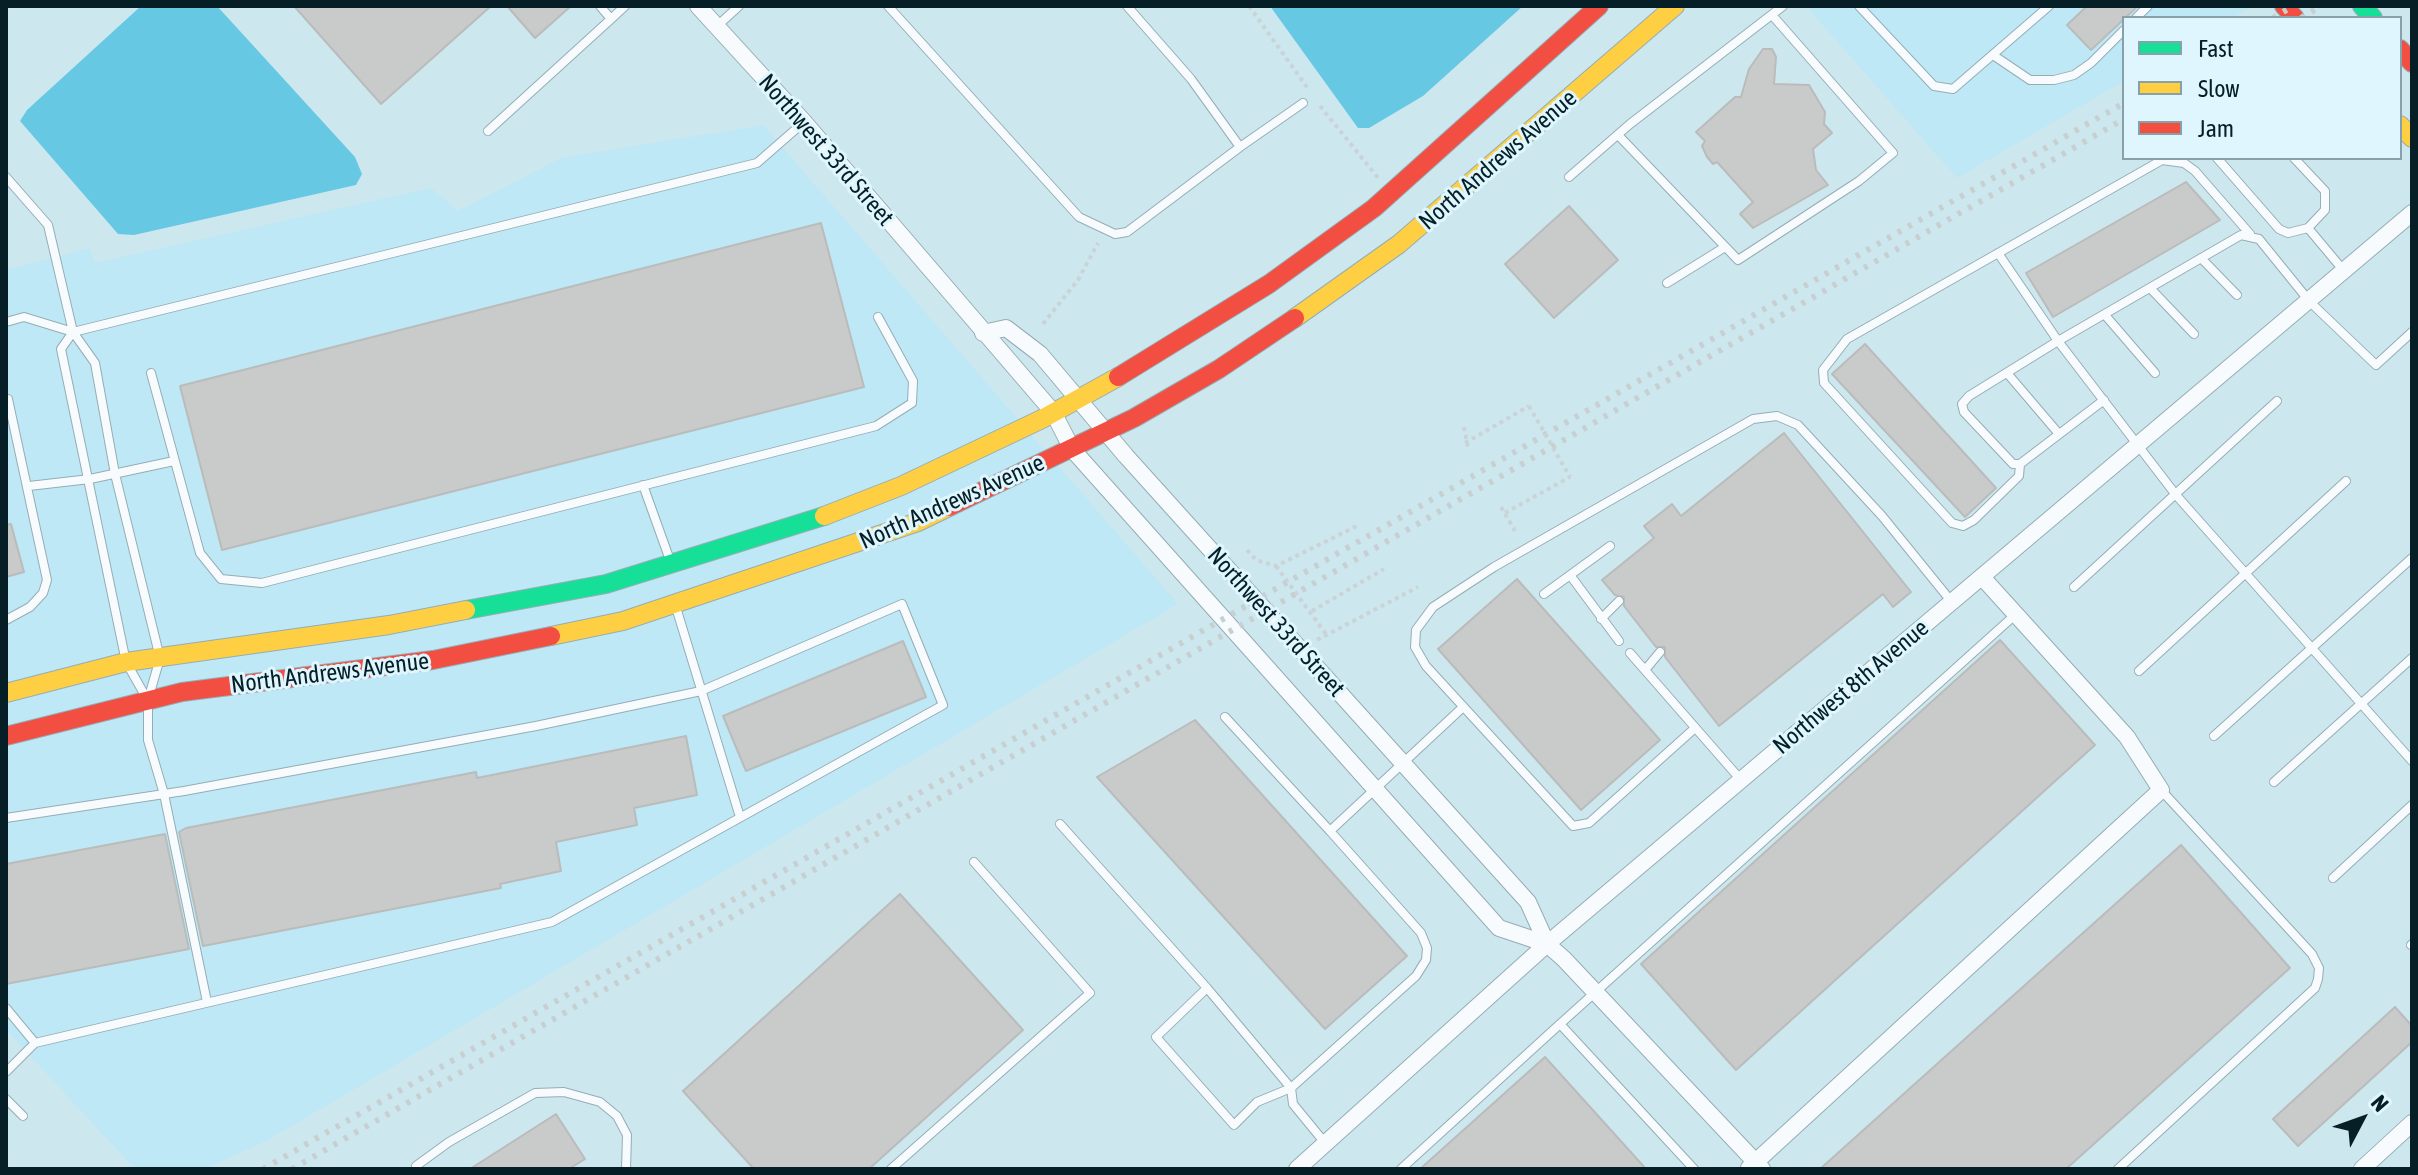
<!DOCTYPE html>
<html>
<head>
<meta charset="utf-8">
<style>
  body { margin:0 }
  #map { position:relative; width:2418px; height:1175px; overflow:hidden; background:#cde7ef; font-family:"Asap Condensed",sans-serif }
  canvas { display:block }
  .frame { position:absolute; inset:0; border:8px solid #061f27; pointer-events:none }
  .legend { position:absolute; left:2122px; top:16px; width:280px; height:144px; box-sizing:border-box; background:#dff6ff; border:2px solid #88a0a9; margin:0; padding:10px 14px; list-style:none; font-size:24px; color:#061f27 }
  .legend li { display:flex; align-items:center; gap:16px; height:40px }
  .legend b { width:40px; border:2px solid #88a0a9 }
  .north { position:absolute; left:2322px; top:1079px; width:80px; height:80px; -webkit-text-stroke:6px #dff6ff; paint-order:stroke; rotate:49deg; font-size:22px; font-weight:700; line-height:32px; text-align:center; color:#061f27 }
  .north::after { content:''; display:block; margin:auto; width:28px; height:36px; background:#061f27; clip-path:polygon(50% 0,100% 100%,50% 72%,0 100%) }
</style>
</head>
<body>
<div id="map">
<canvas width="2418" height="1175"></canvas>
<div class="frame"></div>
<ul class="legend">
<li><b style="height:10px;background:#16e098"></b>Fast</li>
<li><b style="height:10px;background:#ffcf43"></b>Slow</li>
<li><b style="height:10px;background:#f24e42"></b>Jam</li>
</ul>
<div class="north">N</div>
</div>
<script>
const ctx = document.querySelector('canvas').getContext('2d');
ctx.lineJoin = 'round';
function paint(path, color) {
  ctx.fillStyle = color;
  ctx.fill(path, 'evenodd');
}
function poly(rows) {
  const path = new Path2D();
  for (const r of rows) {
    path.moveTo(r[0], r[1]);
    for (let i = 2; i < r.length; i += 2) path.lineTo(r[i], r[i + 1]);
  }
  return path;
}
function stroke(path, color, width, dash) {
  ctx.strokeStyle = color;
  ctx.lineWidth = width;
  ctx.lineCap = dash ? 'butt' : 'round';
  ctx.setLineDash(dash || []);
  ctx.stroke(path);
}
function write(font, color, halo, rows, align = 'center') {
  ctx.font = font + ' "Asap Condensed",sans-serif';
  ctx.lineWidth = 6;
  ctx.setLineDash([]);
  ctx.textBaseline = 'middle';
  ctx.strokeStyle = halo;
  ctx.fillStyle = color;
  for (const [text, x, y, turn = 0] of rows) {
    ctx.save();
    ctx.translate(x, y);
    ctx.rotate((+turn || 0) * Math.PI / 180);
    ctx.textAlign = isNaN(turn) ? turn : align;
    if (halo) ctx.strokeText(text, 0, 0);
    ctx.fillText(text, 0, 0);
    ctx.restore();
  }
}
paint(poly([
  [1806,6,2252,6,2232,18,2124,18,2124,81,1957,178],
  [763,125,1178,604,268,1140,205,1169,135,1169,6,1030,6,270,90,248,95,263,431,188,458,211,561,158]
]), '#bee8f6');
paint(poly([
  [141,6,217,6,355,157,362,174,356,185,134,235,118,234,20,121,27,110],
  [1270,6,1523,6,1423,96,1369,128,1358,128]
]), '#66c8e3');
const building = poly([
  [294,6,491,6,381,104,294,6],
  [507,6,571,6,535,38,507,6],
  [2087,6,2138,6,2091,50,2067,25,2087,6],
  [1763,49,1772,49,1776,57,1774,84,1809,85,1825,112,1824,124,1832,133,1813,149,1816,170,1828,185,1753,228,1740,214,1753,202,1717,162,1713,164,1707,157,1702,146,1705,141,1696,132,1735,97,1741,97,1749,69,1763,49],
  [2186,182,2220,220,2053,317,2026,273,2186,182],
  [1569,206,1618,260,1554,318,1505,264,1569,206],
  [821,223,864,387,222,550,180,386,821,223],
  [1865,344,1996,488,1965,517,1832,374,1865,344],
  [1784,433,1911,592,1893,607,1883,594,1719,726,1665,657,1665,647,1656,647,1624,606,1624,597,1615,595,1602,580,1654,538,1644,526,1672,504,1681,516,1784,433],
  [11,524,24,572,6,577,6,525,11,524],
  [1517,579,1660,740,1581,810,1438,649,1517,579],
  [2000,640,2095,745,1736,1070,1641,964,2000,640],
  [903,641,926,697,746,771,723,716,903,641],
  [1195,720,1407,956,1325,1029,1097,777,1195,720],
  [686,736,697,795,634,808,637,825,556,842,561,871,500,884,501,888,203,946,179,832,186,828,476,772,477,778,686,736],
  [165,834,189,949,6,984,6,864,165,834],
  [2181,845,2290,968,2066,1169,1820,1169,2181,845],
  [900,894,1023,1030,869,1169,754,1169,683,1091,900,894],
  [2395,1007,2412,1026,2412,1042,2298,1146,2273,1119,2395,1007],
  [1545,1057,1646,1169,1420,1169,1545,1057],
  [556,1114,585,1159,569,1169,470,1169,556,1114]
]);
paint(building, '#c9cbcb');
stroke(building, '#babcbb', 2);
const lane = poly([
  [600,6,611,19,625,6],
  [888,6,1079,217,1115,234,1127,232,1240,147,1191,79,1127,6],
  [1859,6,1934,86,1953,89,2049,6],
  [2136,18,2148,6],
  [716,27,739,6],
  [1993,55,2030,80,2054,80,2074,75,2091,63,2124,30],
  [488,131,611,19],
  [1618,135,1738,260,1859,181,1893,153,1772,15],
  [1240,147,1303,103],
  [2217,158,2279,229,2288,233,2308,228],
  [2294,158,2325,191,2325,210,2308,228,2344,271],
  [6,177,48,225,73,332,95,363,115,474,160,658,148,700,148,740,164,794,207,1002],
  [1569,177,1630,124,1783,6],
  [1998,253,2058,341,2176,495,2412,761],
  [2201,258,2237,295],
  [1667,283,1725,247],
  [2150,288,2194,334],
  [2105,315,2155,373],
  [6,322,24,317,73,332,757,163,804,122],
  [73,332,61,349,126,662,147,699],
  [151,373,200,553,221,579,262,583,876,426,912,403,913,381,878,317],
  [2007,373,2059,434],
  [2104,400,2020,464,2013,464,1964,412,1962,404,1969,396,2058,341,2241,235,2259,239,2310,302,2376,365,2412,332],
  [2020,464,2019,476,1974,520,1963,526,1952,523,1824,383,1823,370,1847,339,2162,160,2184,163,2195,171,2250,234],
  [643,485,671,563],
  [29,486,90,479,174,461],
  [1570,575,1619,641],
  [2074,587,2277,401],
  [1544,594,1610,546],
  [675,604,740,817],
  [1601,619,1619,601],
  [6,620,30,607,43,593,47,580,8,399],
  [1630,653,1741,780],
  [1645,670,1660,652],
  [2139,671,2346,481],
  [1225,717,1330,831,1462,708],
  [1695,728,1589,823,1573,826,1426,666,1415,647,1416,630,1433,607,1494,567,1753,419,1777,416,1798,425,1882,516,1951,601],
  [2214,736,2412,558],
  [2274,782,2412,658],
  [6,818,184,791,536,726,701,691,902,604,943,705,552,922,35,1043,6,1008],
  [1060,824,1207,988,1291,1088,1257,1102,1234,1125,1156,1037,1207,988],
  [2333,878,2412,805],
  [2411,945,2412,944],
  [6,1072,35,1043],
  [6,1099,23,1116],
  [1325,1143,1293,1104,1291,1088,1416,976,1426,960,1427,948,1421,933,1330,831],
  [418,1169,416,1166,449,1142,535,1093,564,1092,600,1102,617,1116,627,1135,626,1169],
  [891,1169,1090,993,974,862],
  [1401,1169,1560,1024],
  [1694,1169,1560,1024,2016,614],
  [2118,1169,2315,988,2318,979,2319,968,2312,954,2161,790]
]);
const street = poly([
  [698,6,804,122,1053,412,1072,449,1499,928,1547,944,1564,959,1762,1169],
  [983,333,1006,328,1040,354,1126,456,1528,902,1547,944],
  [1749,1168,2161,790,2127,737,1982,577],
  [1297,1169,1547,944,2412,213],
  [2362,1169,2412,1123]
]);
const fast = poly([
  [2362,6,2373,18],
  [466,610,606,584,824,516]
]);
const slow = poly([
  [2400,125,2412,138],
  [1295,318,1399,244,1675,6],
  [824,516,901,486,1042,419,1118,377],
  [551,636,623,621,918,522,949,507],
  [6,693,126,662,389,625,466,610]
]);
const jam = poly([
  [2284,6,2295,18],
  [2400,49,2412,63],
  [1118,377,1269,284,1374,208,1599,6],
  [949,507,1134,418,1219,369,1295,318],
  [6,736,182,692,433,660,551,636]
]);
stroke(lane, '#95adb4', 10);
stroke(street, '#95adb4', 18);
stroke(fast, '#95adb4', 20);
stroke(slow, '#95adb4', 20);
stroke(jam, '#95adb4', 20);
stroke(poly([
  [1249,6,1309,90],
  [1320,106,1379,179],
  [1043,324,1078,280,1098,243],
  [1464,427,1468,448],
  [1465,443,1529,406],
  [1501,507,1515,531],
  [1505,513,1570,477],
  [1247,550,1256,560,1276,566,1359,525],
  [1276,566,1326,634],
  [1312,611,1384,569],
  [1317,640,1418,587]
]), '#cad3d5', 4, [4, 4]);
stroke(lane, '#f8fbfd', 8);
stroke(street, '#f8fbfd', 16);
stroke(fast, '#16e098', 18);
stroke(slow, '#ffcf43', 18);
stroke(jam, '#f24e42', 18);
stroke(poly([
  [2273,18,2293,6],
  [2301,18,2321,6],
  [263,1169,2124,103],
  [292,1169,2124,119]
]), '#c7cfd1', 6, [4, 8]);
stroke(poly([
  [1529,406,1570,477]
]), '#cad3d5', 4, [4, 4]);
write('24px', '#061f27', '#dff6ff', [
  ["Northwest 33rd Street",826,150,49],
  ["North Andrews Avenue",1498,160,-41],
  ["North Andrews Avenue",952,502,-24],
  ["Northwest 33rd Street",1276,622,48],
  ["North Andrews Avenue",330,673,-7],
  ["Northwest 8th Avenue",1851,687,-40]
]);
</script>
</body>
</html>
